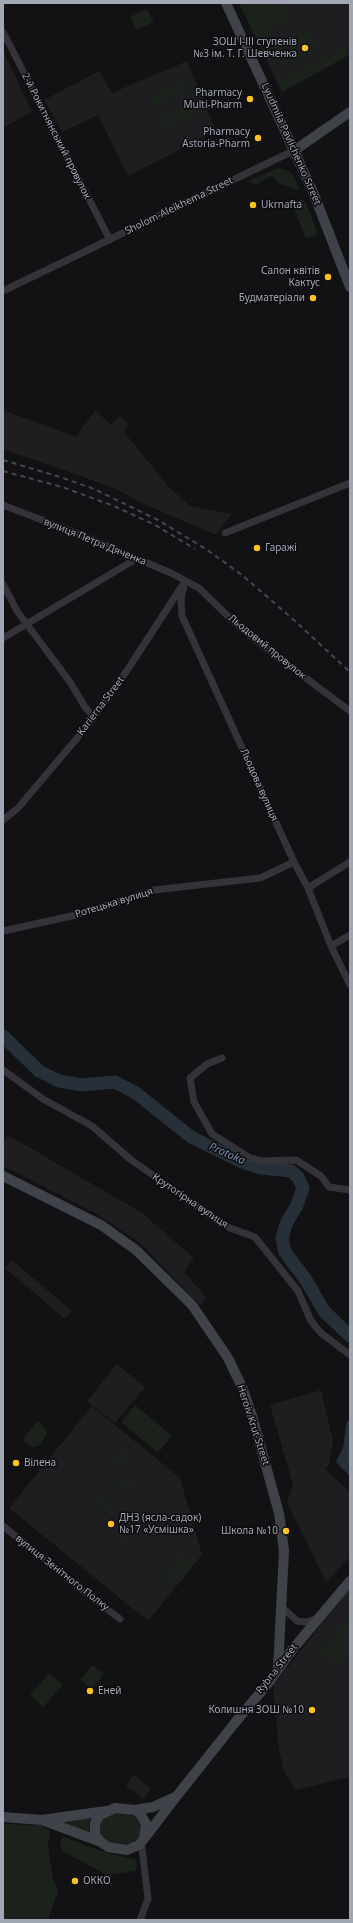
<!DOCTYPE html>
<html>
<head>
<meta charset="utf-8">
<style>
  body { margin:0 }
  #map { position:relative; width:353px; height:1923px; overflow:hidden; background:#121214; font-family:"Noto Sans",sans-serif }
  canvas { display:block }
  .frame { position:absolute; inset:0; border:4px solid #a2a7b6; pointer-events:none }
</style>
</head>
<body>
<div id="map">
<canvas width="353" height="1923"></canvas>
<div class="frame"></div>
</div>
<script>
const ctx = document.querySelector('canvas').getContext('2d');
ctx.lineJoin = 'round';
function paint(path, color) {
  ctx.fillStyle = color;
  ctx.fill(path, 'evenodd');
}
function poly(rows) {
  const path = new Path2D();
  for (const r of rows) {
    path.moveTo(r[0], r[1]);
    for (let i = 2; i < r.length; i += 2) path.lineTo(r[i], r[i + 1]);
  }
  return path;
}
function stroke(path, color, width, dash) {
  ctx.strokeStyle = color;
  ctx.lineWidth = width;
  ctx.lineCap = dash ? 'butt' : 'round';
  ctx.setLineDash(dash || []);
  ctx.stroke(path);
}
function write(font, color, halo, rows, align = 'center') {
  ctx.font = font + ' "Noto Sans",sans-serif';
  ctx.lineWidth = 3;
  ctx.setLineDash([]);
  ctx.textBaseline = 'middle';
  ctx.strokeStyle = halo;
  ctx.fillStyle = color;
  for (const [text, x, y, turn = 0] of rows) {
    ctx.save();
    ctx.translate(x, y);
    ctx.rotate((+turn || 0) * Math.PI / 180);
    ctx.textAlign = isNaN(turn) ? turn : align;
    if (halo) ctx.strokeText(text, 0, 0);
    ctx.fillText(text, 0, 0);
    ctx.restore();
  }
}
paint(poly([
  [239,3,350,3,350,56,349,55,282,92],
  [3,50,32,112,3,128],
  [187,61,216,131,128,176,98,115,62,132,44,100,99,71,112,93],
  [3,410,76,437,95,410,111,425,120,416,129,425,124,432,168,486,190,506,232,514,216,535,146,505,114,488,30,458,3,450],
  [8,1135,142,1213,194,1258,184,1272,207,1298,200,1305,140,1243,95,1213,3,1166,3,1142],
  [12,1260,72,1311,65,1319,5,1268],
  [117,1364,145,1387,115,1423,87,1401],
  [321,1390,333,1441,329,1465,325,1469,350,1492,350,1557,326,1582,287,1503,293,1485,270,1405],
  [92,1406,180,1478,202,1555,148,1621,9,1508],
  [350,1587,350,1774,349,1777,295,1790,283,1769,278,1742,273,1686],
  [134,1775,151,1789,143,1799,126,1786]
]), '#1e1e21');
paint(poly([
  [239,3,280,3,289,21,256,38],
  [147,9,154,22,136,30,130,17],
  [309,28,319,49,278,69,267,48],
  [345,47,349,55,282,92,277,83],
  [185,80,189,90,154,107,149,97],
  [195,102,200,112,164,129,159,118],
  [278,168,288,171,293,175,299,189,296,190,278,183,275,178,270,176,256,185,248,181],
  [305,201,318,234,306,239,293,206],
  [135,1405,172,1436,158,1453,121,1422],
  [38,1421,46,1429,47,1433,40,1445,33,1447,22,1440],
  [123,1450,131,1456,122,1468,114,1461],
  [126,1478,136,1486,130,1494,119,1486],
  [102,1497,113,1506,107,1513,96,1503],
  [143,1511,147,1514,122,1544,118,1541],
  [181,1554,191,1562,171,1585,162,1577],
  [350,1616,350,1658,346,1663,338,1664,330,1661,324,1655,324,1647],
  [92,1665,104,1674,92,1689,80,1680],
  [49,1673,63,1685,43,1707,30,1695],
  [121,1812,132,1814,140,1822,141,1832,138,1839,130,1844,112,1842,105,1840,100,1831,100,1824,103,1817,109,1814],
  [90,1817,89,1834,58,1823],
  [3,1824,39,1825,50,1830,48,1847,53,1878,58,1891,48,1920,3,1920],
  [62,1836,104,1852,137,1860,136,1871,107,1875,64,1852,60,1847]
]), '#1a221b');
paint(poly([
  [347,1420,350,1424,350,1476,336,1462,343,1448]
]), '#273039');
stroke(poly([
  [3,1036,39,1071,59,1081,82,1085,115,1082,136,1093,191,1137,242,1162,261,1168,291,1171,298,1177,303,1188,297,1205,286,1224,282,1239,285,1252,306,1280,324,1311,350,1336]
]), '#273039', 13);
stroke(poly([
  [3,32,110,240],
  [3,291,295,150],
  [3,505,81,535,171,573,199,588,234,622,271,652,350,711],
  [225,533,350,483],
  [185,581,181,599,182,616,294,862,308,888,331,946,350,985],
  [3,584,17,611,70,682,85,707,93,716],
  [3,638,136,559],
  [3,820,18,808,89,724,128,669,182,586],
  [308,888,350,862],
  [3,931,76,915,154,890,260,878,294,862],
  [331,946,350,935],
  [222,1058,207,1064,190,1078,194,1102,212,1134,250,1158,262,1161,296,1160,321,1176,329,1187,350,1190],
  [3,1070,43,1099,92,1126,130,1159,219,1222,230,1228,255,1237,298,1291,311,1321,321,1333,350,1355],
  [3,1526,78,1587,120,1619],
  [283,1608,297,1621,306,1622,318,1618],
  [139,1845,142,1848,148,1899,140,1920]
]), '#333339', 7);
stroke(poly([
  [226,3,313,192,350,287],
  [295,150,350,112],
  [3,1176,101,1225,136,1250,192,1305,228,1358,242,1387,252,1416,279,1513,284,1551,278,1669],
  [135,1810,153,1807,175,1797],
  [3,1817,42,1820,106,1811],
  [42,1820,101,1842],
  [144,1838,146,1824,141,1815,135,1810,115,1808,100,1815,95,1823,95,1835,101,1842,108,1847,127,1850,139,1845,150,1831,176,1797,234,1724,269,1682,292,1650,350,1581]
]), '#404249', 10);
stroke(poly([
  [3,460,60,477,94,489,158,520,206,549,242,575,295,621,350,672],
  [3,471,62,487,114,506,155,525,195,549]
]), '#45474e', 2, [5, 4]);
for (const [x, y, r, color] of [
  [305,48,4,"#ffc21f"],
  [250,99,4,"#ffc21f"],
  [258,138,4,"#ffc21f"],
  [253,205,4,"#ffc21f"],
  [328,277,4,"#ffc21f"],
  [313,298,4,"#ffc21f"],
  [257,548,4,"#ffc21f"],
  [16,1463,4,"#ffc21f"],
  [111,1524,4,"#ffc21f"],
  [286,1531,4,"#ffc21f"],
  [90,1691,4,"#ffc21f"],
  [312,1710,4,"#ffc21f"],
  [75,1881,4,"#ffc21f"]
]) {
  const dot = new Path2D();
  dot.arc(x, y, r, 0, 2 * Math.PI);
  ctx.fillStyle = color;
  ctx.fill(dot);
  stroke(dot, '#0d0d0f', 1.5);
}
write('10px', '#a2a7b6', '#0d0d0f', [
  ["ЗОШ І-ІІІ ступенів",297,42],
  ["№3 ім. Т. Г. Шевченка",297,54],
  ["Pharmacy",242,93],
  ["Multi-Pharm",242,105],
  ["Pharmacy",250,132],
  ["Astoria-Pharm",250,144],
  ["Ukrnafta",261,205,"left"],
  ["Салон квітів",320,271],
  ["Кактус",320,283],
  ["Будматеріали",305,298],
  ["Гаражі",265,548,"left"],
  ["Вілена",24,1463,"left"],
  ["ДНЗ (ясла-садок)",119,1518,"left"],
  ["№17 «Усмішка»",119,1530,"left"],
  ["Школа №10",278,1531],
  ["Еней",98,1691,"left"],
  ["Колишня ЗОШ №10",304,1710],
  ["ОККО",83,1881,"left"]
], 'right');
write('10px', '#a2a7b6', '#0d0d0f', [
  ["2-й Рокитнянський провулок",56,136,63],
  ["Lyudmila Pavlichenko Street",291,144,66],
  ["Sholom-Aleikhema Street",179,206,-26],
  ["вулиця Петра Дяченка",95,542,22],
  ["Льодовий провулок",267,647,39],
  ["Karierna Street",101,706,-53],
  ["Льодова вулиця",259,785,66],
  ["Ротецька вулиця",114,903,-17],
  ["Крутогірна вулиця",190,1201,34],
  ["Heroiv Krut Street",253,1425,72],
  ["вулиця Зенітного Полку",62,1573,38],
  ["Rybna Street",277,1669,-52]
]);
write('italic 11px', '#7593b5', '#0d0d0f', [
  ["Protoka",227,1154,24]
]);
</script>
</body>
</html>
